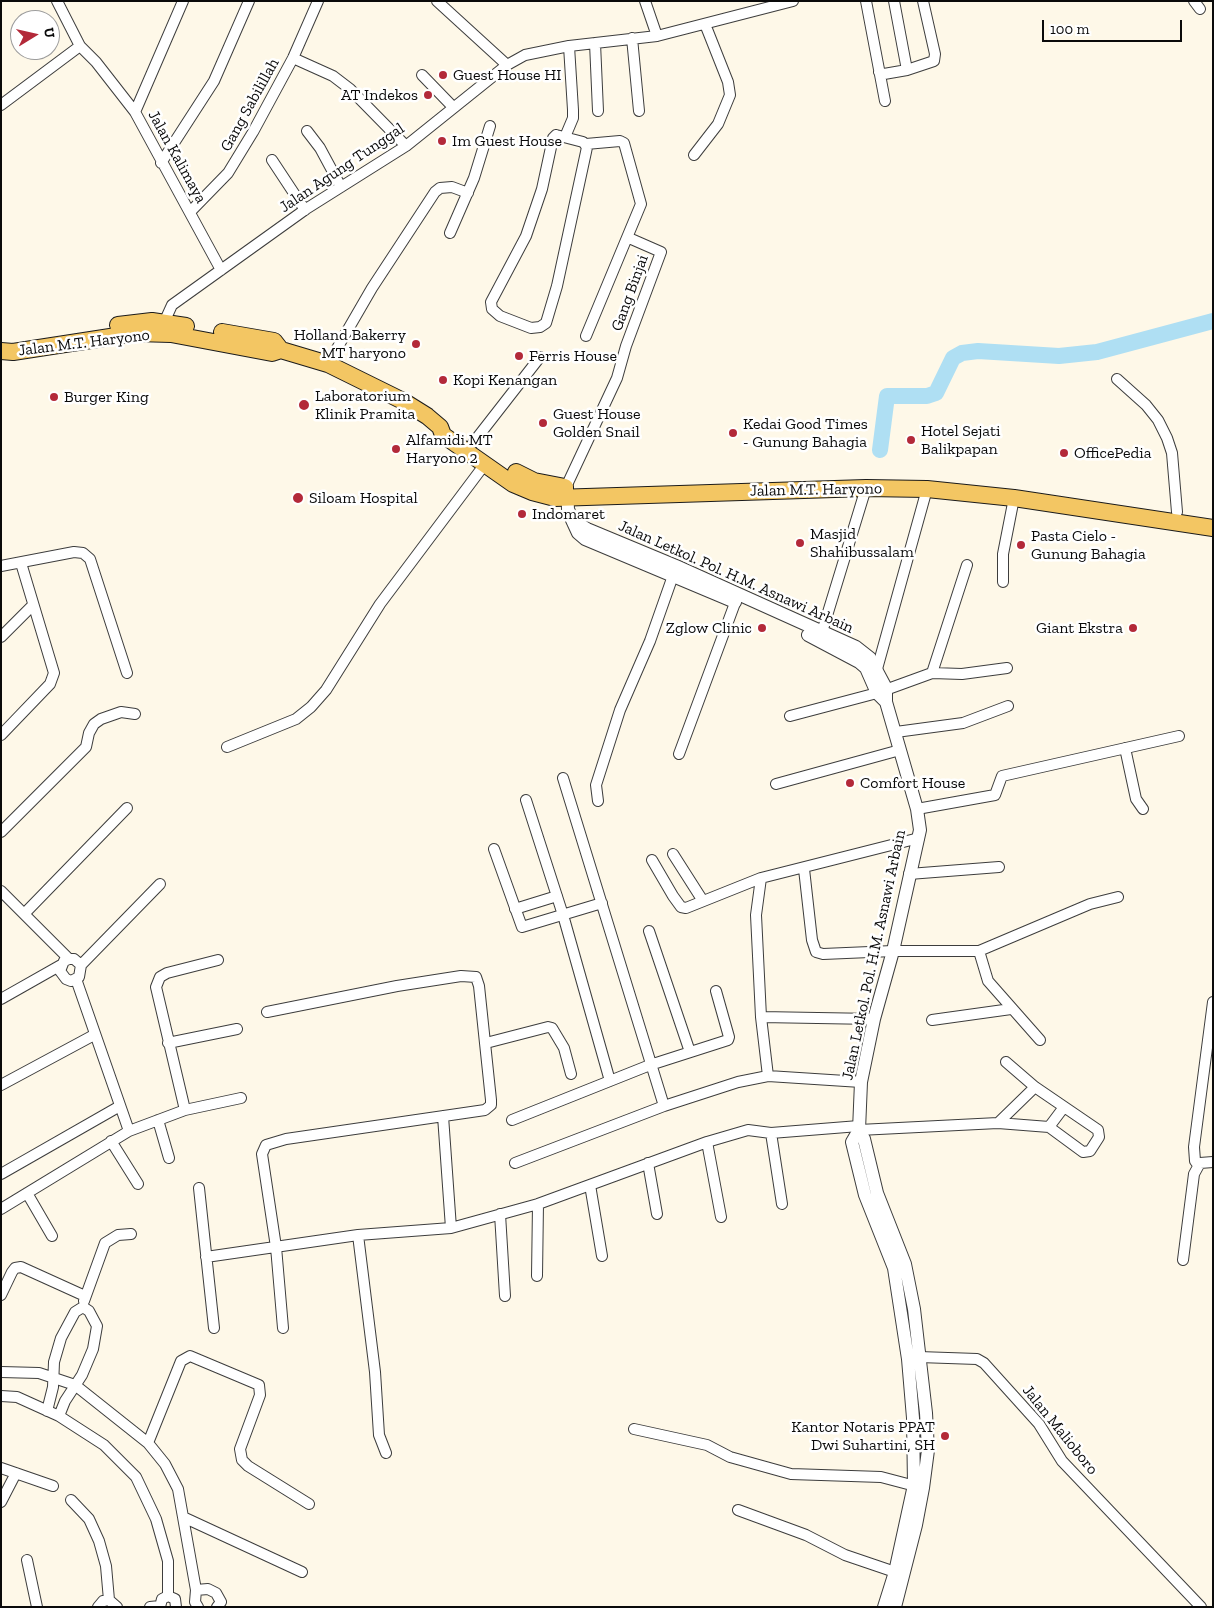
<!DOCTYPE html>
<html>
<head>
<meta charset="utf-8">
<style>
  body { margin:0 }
  #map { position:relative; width:1214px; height:1608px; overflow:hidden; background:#fef8e8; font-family:"Zilla Slab",serif }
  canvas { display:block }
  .frame { position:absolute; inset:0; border:2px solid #0a0a0a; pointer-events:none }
  .north { position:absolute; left:10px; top:10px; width:50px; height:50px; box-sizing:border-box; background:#fff; border:1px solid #9d9d9d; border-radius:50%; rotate:81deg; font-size:14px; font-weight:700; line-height:20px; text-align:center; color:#0a0a0a }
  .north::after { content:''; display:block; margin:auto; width:18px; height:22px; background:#b32939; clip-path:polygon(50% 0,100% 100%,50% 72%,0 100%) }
  .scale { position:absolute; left:1042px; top:20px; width:140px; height:22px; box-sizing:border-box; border:2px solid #0a0a0a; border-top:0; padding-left:6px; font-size:15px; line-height:18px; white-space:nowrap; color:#0a0a0a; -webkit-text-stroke:4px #fff; paint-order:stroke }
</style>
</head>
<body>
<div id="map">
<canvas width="1214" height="1608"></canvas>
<div class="frame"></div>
<div class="north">U</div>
<div class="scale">100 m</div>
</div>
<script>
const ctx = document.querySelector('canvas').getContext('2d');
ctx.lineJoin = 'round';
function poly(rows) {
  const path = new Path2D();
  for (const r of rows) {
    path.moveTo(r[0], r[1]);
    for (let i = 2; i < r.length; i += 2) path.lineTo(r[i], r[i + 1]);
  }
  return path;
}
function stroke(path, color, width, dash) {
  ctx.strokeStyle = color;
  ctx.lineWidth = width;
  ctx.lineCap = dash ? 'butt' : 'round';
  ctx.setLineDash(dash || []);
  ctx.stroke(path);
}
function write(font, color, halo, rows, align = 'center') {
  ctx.font = font + ' "Zilla Slab",serif';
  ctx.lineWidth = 5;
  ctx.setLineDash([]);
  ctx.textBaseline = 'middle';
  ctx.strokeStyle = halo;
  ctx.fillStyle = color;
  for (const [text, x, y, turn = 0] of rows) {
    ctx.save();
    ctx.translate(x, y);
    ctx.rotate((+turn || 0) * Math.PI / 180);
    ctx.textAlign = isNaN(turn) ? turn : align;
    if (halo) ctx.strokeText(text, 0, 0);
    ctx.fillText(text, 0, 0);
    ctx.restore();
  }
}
stroke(poly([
  [880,450,887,396,927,396,936,393,953,358,962,353,978,351,1059,356,1097,352,1213,321]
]), '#afdff3', 16);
const minor = poly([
  [57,1,80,46,96,62,135,112,221,270],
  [437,1,507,65],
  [645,1,657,36],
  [866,1,885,101],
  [894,1,907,70],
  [1194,1,1200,9],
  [632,38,639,111],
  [595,43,598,111],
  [293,58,333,76,350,89,406,146],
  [879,72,884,74,907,70,934,61,935,54,923,1],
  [422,75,453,107],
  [1,105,80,46],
  [135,112,183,1],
  [307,131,320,148,341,187],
  [556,135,583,142,587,147,586,152,557,286,546,323,540,327,531,328,500,316,492,309,491,302,526,236,542,189,553,138,556,135],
  [565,137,573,118,573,110,569,46],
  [586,144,620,141,624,143,641,204,586,336],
  [694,155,718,124,730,95,728,82,705,24],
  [272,160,305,210],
  [161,163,214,81,249,1],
  [190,212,228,173,253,132,293,58,318,1],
  [450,233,474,178,490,126],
  [162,327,172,305,306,209,406,146,507,65,525,55,569,46,657,36,793,1],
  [328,364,372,288,435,192,440,188,452,187,468,193],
  [1117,379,1146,405,1158,420,1167,438,1172,453,1177,512],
  [473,443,540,357],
  [566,487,617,378,626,346,661,252,629,238],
  [1,566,74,552,83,553,90,559,127,673],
  [1003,582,1003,554,1014,498],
  [822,632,866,488],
  [1,637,33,605],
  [877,669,927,489],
  [932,673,962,674,1007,668],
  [790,716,877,693,932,673,967,565],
  [896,732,963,723,1008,706],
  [1,735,50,684,54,673,21,563],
  [227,747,296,719,311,707,326,690,380,604,485,464],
  [1125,748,1136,799,1143,809],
  [679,754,735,603],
  [563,778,664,1106],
  [776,784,900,750],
  [526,800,563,915,610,1081],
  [598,801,596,785,620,710,650,641,675,570],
  [917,809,995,795,1002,776,1179,736],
  [1,832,86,747,89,733,94,724,101,719,121,712,135,714],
  [494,849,522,927,602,903],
  [673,854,703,901],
  [652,860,673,896,681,907,686,908,761,878,919,838],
  [804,869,812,940,816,952,823,954,893,951,979,951,1090,904,1118,897],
  [909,874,999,867],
  [761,878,756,915,761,1017,768,1076,861,1082],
  [1,891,69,959,74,959,81,965,79,977,71,981,66,979,60,971,64,961,69,959],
  [515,909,557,896],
  [24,914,127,808],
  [649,931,690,1052],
  [979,951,988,981,1040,1040],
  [81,965,160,884],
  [76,979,129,1131],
  [1,999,61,965],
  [267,1012,397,986,461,976,476,977,479,986,491,1100,491,1105,485,1110,286,1139,266,1145,262,1154,276,1247,283,1328],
  [761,1017,874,1019],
  [932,1020,1011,1009],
  [168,1043,237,1029],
  [486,1043,548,1027,552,1028,564,1048,571,1074],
  [1,1085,94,1035],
  [185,1110,156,987,160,977,167,973,218,960],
  [443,1116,451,1228],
  [158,1120,169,1158],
  [512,1120,650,1065,728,1040,729,1037,716,991],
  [998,1123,1035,1087],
  [1049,1127,1064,1107],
  [859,1130,998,1123,1049,1127,1083,1152,1090,1151,1099,1137,1098,1130,1035,1087,1006,1062],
  [771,1133,782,1204],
  [111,1141,138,1184],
  [707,1142,721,1217],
  [515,1163,664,1106,738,1082,768,1076],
  [648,1163,657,1214],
  [1198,1165,1195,1161,1194,1147,1213,1002],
  [1,1174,120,1106],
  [590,1185,602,1256],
  [199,1188,214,1328],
  [27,1193,52,1236],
  [1,1209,129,1131,185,1110,241,1098],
  [500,1214,505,1296],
  [358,1235,375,1372,379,1435,386,1453],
  [206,1257,358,1235,451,1228,538,1204,707,1142,748,1130,771,1133,859,1126],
  [1183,1260,1194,1174,1200,1163,1213,1162],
  [537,1276,538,1204],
  [1,1295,12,1272,15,1268,21,1267,85,1296],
  [84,1301,105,1243,118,1235,131,1234],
  [919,1357,977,1359,984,1363,1039,1424,1062,1461,1201,1607],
  [1,1372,39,1373,75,1385,148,1443,165,1464,178,1489,196,1590,195,1602,198,1607],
  [1,1396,17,1397,59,1416,104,1445,136,1477,156,1519,168,1561,168,1596],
  [47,1411,53,1387,54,1362,61,1338,75,1312,83,1307],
  [59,1416,65,1401,82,1375,93,1349,97,1326,89,1311,83,1307],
  [634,1429,707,1445,730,1457,791,1474,881,1477,919,1487],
  [148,1443,181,1361,190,1356,259,1385,260,1395,240,1449,242,1460,248,1466,309,1504],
  [1,1468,53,1486],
  [71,1500,89,1519,99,1541,106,1566,109,1600],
  [1,1502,16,1473],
  [738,1510,806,1535,845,1555,895,1572],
  [183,1517,302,1572],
  [27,1560,37,1607],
  [196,1590,208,1589,216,1593,221,1602,217,1607],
  [98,1607,103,1601,109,1600,117,1607],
  [150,1607,160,1606],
  [160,1607,162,1599,168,1596,175,1599,176,1607]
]);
const tertiary = poly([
  [567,490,568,509,572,520,578,533,585,539,735,602],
  [572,520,587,529,676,566,856,647,870,658,886,688,886,702,917,809,920,830,893,951,874,1019,861,1082,859,1130,852,1142,865,1195,894,1268,908,1359,913,1418,914,1485,895,1572,884,1607],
  [808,635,859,662,866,668,877,693,886,702],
  [859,1130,864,1139,877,1193,905,1264,914,1309,926,1413,928,1450,923,1488,916,1525,895,1607]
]);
const primary = poly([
  [118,325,152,321,186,326],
  [222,332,274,341,281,350],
  [1,351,13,352,136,333,171,334,272,353,281,350,328,364,403,401,427,416,440,427,443,435,513,484,532,492,555,498,866,488,927,489,1014,498,1213,528],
  [516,472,534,481,565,487]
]);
stroke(minor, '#3d3d3d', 12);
stroke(tertiary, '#3d3d3d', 14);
stroke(primary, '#1b1b1b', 18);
stroke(minor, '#fff', 10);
stroke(tertiary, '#fff', 12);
stroke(primary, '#f3c663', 16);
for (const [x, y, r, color] of [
  [443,75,5,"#b32939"],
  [428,95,5,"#b32939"],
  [442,141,5,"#b32939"],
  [416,344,5,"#b32939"],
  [519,356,5,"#b32939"],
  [443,380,5,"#b32939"],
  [54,397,5,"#b32939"],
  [304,405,6,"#b32939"],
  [543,423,5,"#b32939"],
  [733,433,5,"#b32939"],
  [911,440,5,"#b32939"],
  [396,449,5,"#b32939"],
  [1064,453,5,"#b32939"],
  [298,498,6,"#b32939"],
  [522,514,5,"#b32939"],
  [800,543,5,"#b32939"],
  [1021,545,5,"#b32939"],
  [762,628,5,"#b32939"],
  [1133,628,5,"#b32939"],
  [850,783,5,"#b32939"],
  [945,1436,5,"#b32939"]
]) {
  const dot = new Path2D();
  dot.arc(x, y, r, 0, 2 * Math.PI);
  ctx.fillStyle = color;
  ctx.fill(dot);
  stroke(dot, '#fff', 2);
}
write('16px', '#0a0a0a', '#fff', [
  ["Guest House HI",453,75],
  ["AT Indekos",418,95,"right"],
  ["Im Guest House",452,141],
  ["Holland Bakerry",406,335,"right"],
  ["MT haryono",406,353,"right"],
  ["Ferris House",529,356],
  ["Kopi Kenangan",453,380],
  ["Laboratorium",315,396],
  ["Klinik Pramita",315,414],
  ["Burger King",64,397],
  ["Guest House",553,414],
  ["Golden Snail",553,432],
  ["Kedai Good Times",743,424],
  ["- Gunung Bahagia",743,442],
  ["Hotel Sejati",921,431],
  ["Balikpapan",921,449],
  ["Alfamidi MT",406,440],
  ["Haryono 2",406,458],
  ["OfficePedia",1074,453],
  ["Siloam Hospital",309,498],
  ["Indomaret",532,514],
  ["Masjid",810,534],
  ["Shahibussalam",810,552],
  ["Pasta Cielo -",1031,536],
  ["Gunung Bahagia",1031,554],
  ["Zglow Clinic",752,628,"right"],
  ["Giant Ekstra",1123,628,"right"],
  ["Comfort House",860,783],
  ["Kantor Notaris PPAT",935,1427,"right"],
  ["Dwi Suhartini, SH",935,1445,"right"]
], 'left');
write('16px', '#0a0a0a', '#fff', [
  ["Gang Sabilillah",250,105,-61],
  ["Jalan Kalimaya",177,157,61],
  ["Jalan Agung Tunggal",342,168,-34],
  ["Gang Binjai",630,293,-70],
  ["Jalan M.T. Haryono",84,343,-7],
  ["Jalan M.T. Haryono",816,490,-1],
  ["Jalan Letkol. Pol. H.M. Asnawi Arbain",736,577,24],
  ["Jalan Letkol. Pol. H.M. Asnawi Arbain",874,955,-78],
  ["Jalan Malioboro",1060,1430,51]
]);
</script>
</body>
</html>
